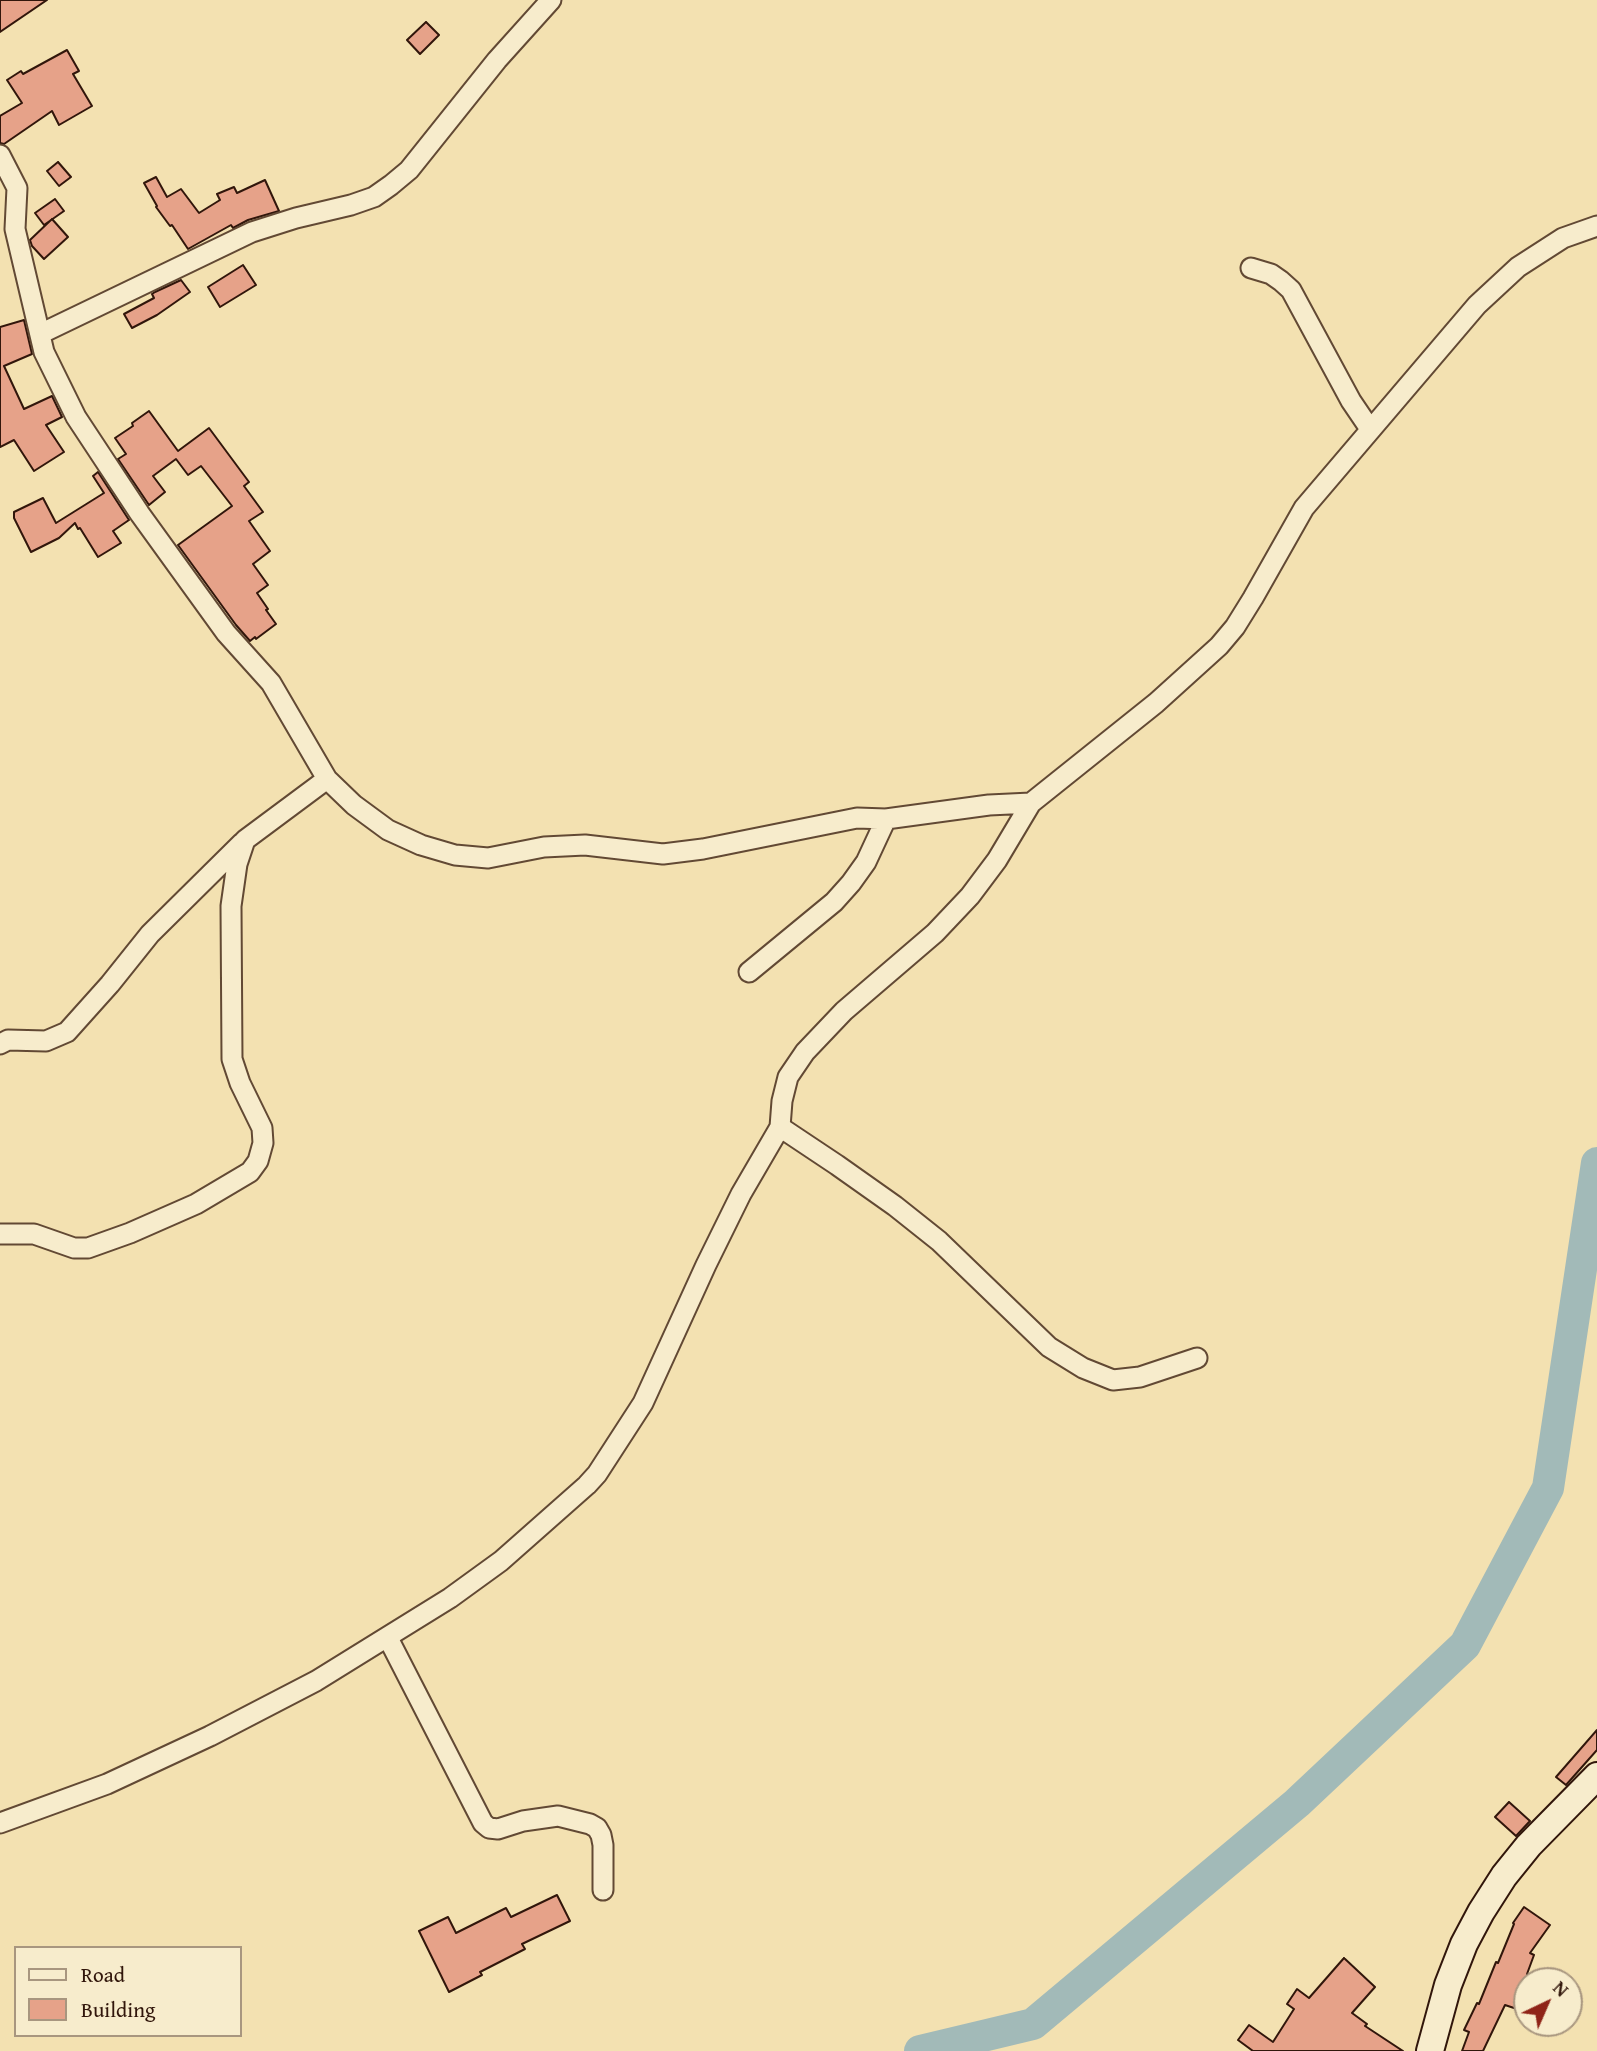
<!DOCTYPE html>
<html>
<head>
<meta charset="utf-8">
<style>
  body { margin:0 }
  #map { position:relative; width:1597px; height:2051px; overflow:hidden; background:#f3e1b1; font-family:"Gentium Book Plus",serif }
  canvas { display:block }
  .legend { position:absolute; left:14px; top:1946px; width:228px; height:91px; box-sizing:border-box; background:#f7eccc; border:2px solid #a8967f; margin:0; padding:9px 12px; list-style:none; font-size:21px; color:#31160b }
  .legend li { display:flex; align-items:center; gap:14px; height:35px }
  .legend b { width:35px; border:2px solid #a8967f }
  .north { position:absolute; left:1513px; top:1967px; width:70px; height:70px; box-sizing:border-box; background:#f7eccc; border:2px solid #a8967f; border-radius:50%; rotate:44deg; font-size:19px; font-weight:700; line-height:28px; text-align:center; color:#31160b }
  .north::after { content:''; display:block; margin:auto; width:24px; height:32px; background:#8f2418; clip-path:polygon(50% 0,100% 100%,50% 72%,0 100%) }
</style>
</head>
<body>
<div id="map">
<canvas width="1597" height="2051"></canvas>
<ul class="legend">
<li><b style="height:9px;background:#f7eccc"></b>Road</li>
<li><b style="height:19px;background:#e6a289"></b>Building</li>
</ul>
<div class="north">N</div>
</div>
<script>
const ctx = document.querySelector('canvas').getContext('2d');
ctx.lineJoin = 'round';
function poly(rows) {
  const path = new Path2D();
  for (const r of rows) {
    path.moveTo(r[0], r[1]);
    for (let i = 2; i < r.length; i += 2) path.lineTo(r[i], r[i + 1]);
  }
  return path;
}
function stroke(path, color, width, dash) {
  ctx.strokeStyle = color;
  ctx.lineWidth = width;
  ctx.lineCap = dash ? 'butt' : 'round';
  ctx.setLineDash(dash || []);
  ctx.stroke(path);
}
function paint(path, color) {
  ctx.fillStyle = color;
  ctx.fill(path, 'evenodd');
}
stroke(poly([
  [920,2051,1033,2024,1297,1803,1465,1645,1548,1488,1597,1163]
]), '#a2bab8', 32);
const building = poly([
  [0,0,47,0,0,32,0,0],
  [426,22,439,35,420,54,407,40,426,22],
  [67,50,79,71,73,74,92,106,59,125,52,111,4,144,0,143,0,116,22,103,7,80,21,71,23,74,67,50],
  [58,162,71,177,59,186,47,171,58,162],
  [156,177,167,197,181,189,199,213,220,200,217,194,234,187,237,193,265,180,279,211,248,220,233,228,231,225,188,249,172,225,170,226,156,207,157,206,144,183,156,177],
  [55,199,64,211,44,225,35,213,55,199],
  [52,219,68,237,44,259,32,246,30,240,52,219],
  [243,265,256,285,220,307,208,287,243,265],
  [181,280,190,292,157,315,132,328,124,314,154,298,152,294,155,292,181,280],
  [24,320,32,354,4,366,24,409,52,396,62,417,46,425,64,452,34,471,14,440,0,447,0,327,24,320],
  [149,411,178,451,209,428,249,482,244,486,263,512,249,521,270,551,253,564,268,585,257,593,268,609,266,610,276,624,256,639,255,637,250,641,236,625,178,545,232,506,201,466,188,475,176,459,153,476,165,492,149,505,118,459,126,454,115,438,133,426,132,423,149,411],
  [98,472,129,520,113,531,121,543,98,557,80,528,78,529,75,523,59,538,31,552,14,518,14,512,43,498,56,523,104,493,93,476,98,472],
  [1597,1730,1597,1750,1566,1785,1556,1777,1597,1730],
  [1509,1802,1530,1821,1516,1836,1495,1817,1509,1802],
  [557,1895,570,1921,522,1944,525,1949,480,1972,482,1975,449,1992,419,1931,448,1917,456,1933,506,1908,511,1917,557,1895],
  [1524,1907,1550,1925,1530,1953,1534,1955,1527,1974,1531,1976,1527,1981,1517,2009,1505,2005,1483,2051,1462,2051,1469,2032,1464,2030,1477,2003,1479,2004,1496,1962,1498,1963,1514,1924,1513,1923,1524,1907],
  [1344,1958,1375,1987,1352,2013,1367,2024,1365,2026,1403,2051,1253,2051,1238,2040,1249,2025,1273,2042,1294,2009,1287,2004,1297,1989,1309,1998,1344,1958]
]);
paint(building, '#e6a289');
stroke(building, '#31160b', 2);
const street = poly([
  [0,155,17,188,15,229,44,352,76,417,140,514,226,633,271,683,327,779,354,805,388,830,421,845,455,855,488,858,544,847,585,845,663,854,703,849,857,818,886,819,989,805,1031,803],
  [1251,268,1271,274,1281,281,1291,290,1351,401,1370,429],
  [40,334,252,232,296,218,351,205,374,197,391,185,409,170,497,60,551,0],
  [749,972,834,902,851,883,866,862,886,819],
  [0,1044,8,1040,46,1041,67,1032,110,984,150,934,242,843],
  [780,1127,837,1165,895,1206,939,1241,1049,1347,1083,1368,1113,1380,1140,1377,1197,1358],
  [0,1234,34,1234,74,1248,88,1248,130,1233,196,1204,250,1172,258,1161,263,1143,262,1128,240,1083,232,1059,231,906,237,864,245,840,327,779],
  [388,1638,483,1823,489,1828,498,1829,523,1821,558,1816,590,1824,597,1828,601,1835,603,1845,603,1890],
  [0,1823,107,1784,210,1736,316,1681,450,1598,501,1561,587,1485,597,1474,643,1403,706,1265,741,1194,780,1127,782,1101,788,1077,805,1052,844,1011,935,933,970,896,997,860,1031,803,1156,703,1219,646,1235,627,1253,598,1304,508,1477,305,1518,267,1563,238,1597,226]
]);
const secondary = poly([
  [1430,2051,1448,1985,1464,1944,1481,1912,1504,1876,1529,1845,1597,1776]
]);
stroke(street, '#624934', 23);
stroke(secondary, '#31160b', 30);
stroke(street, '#f7eccc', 19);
stroke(secondary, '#f7eccc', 26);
</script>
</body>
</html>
